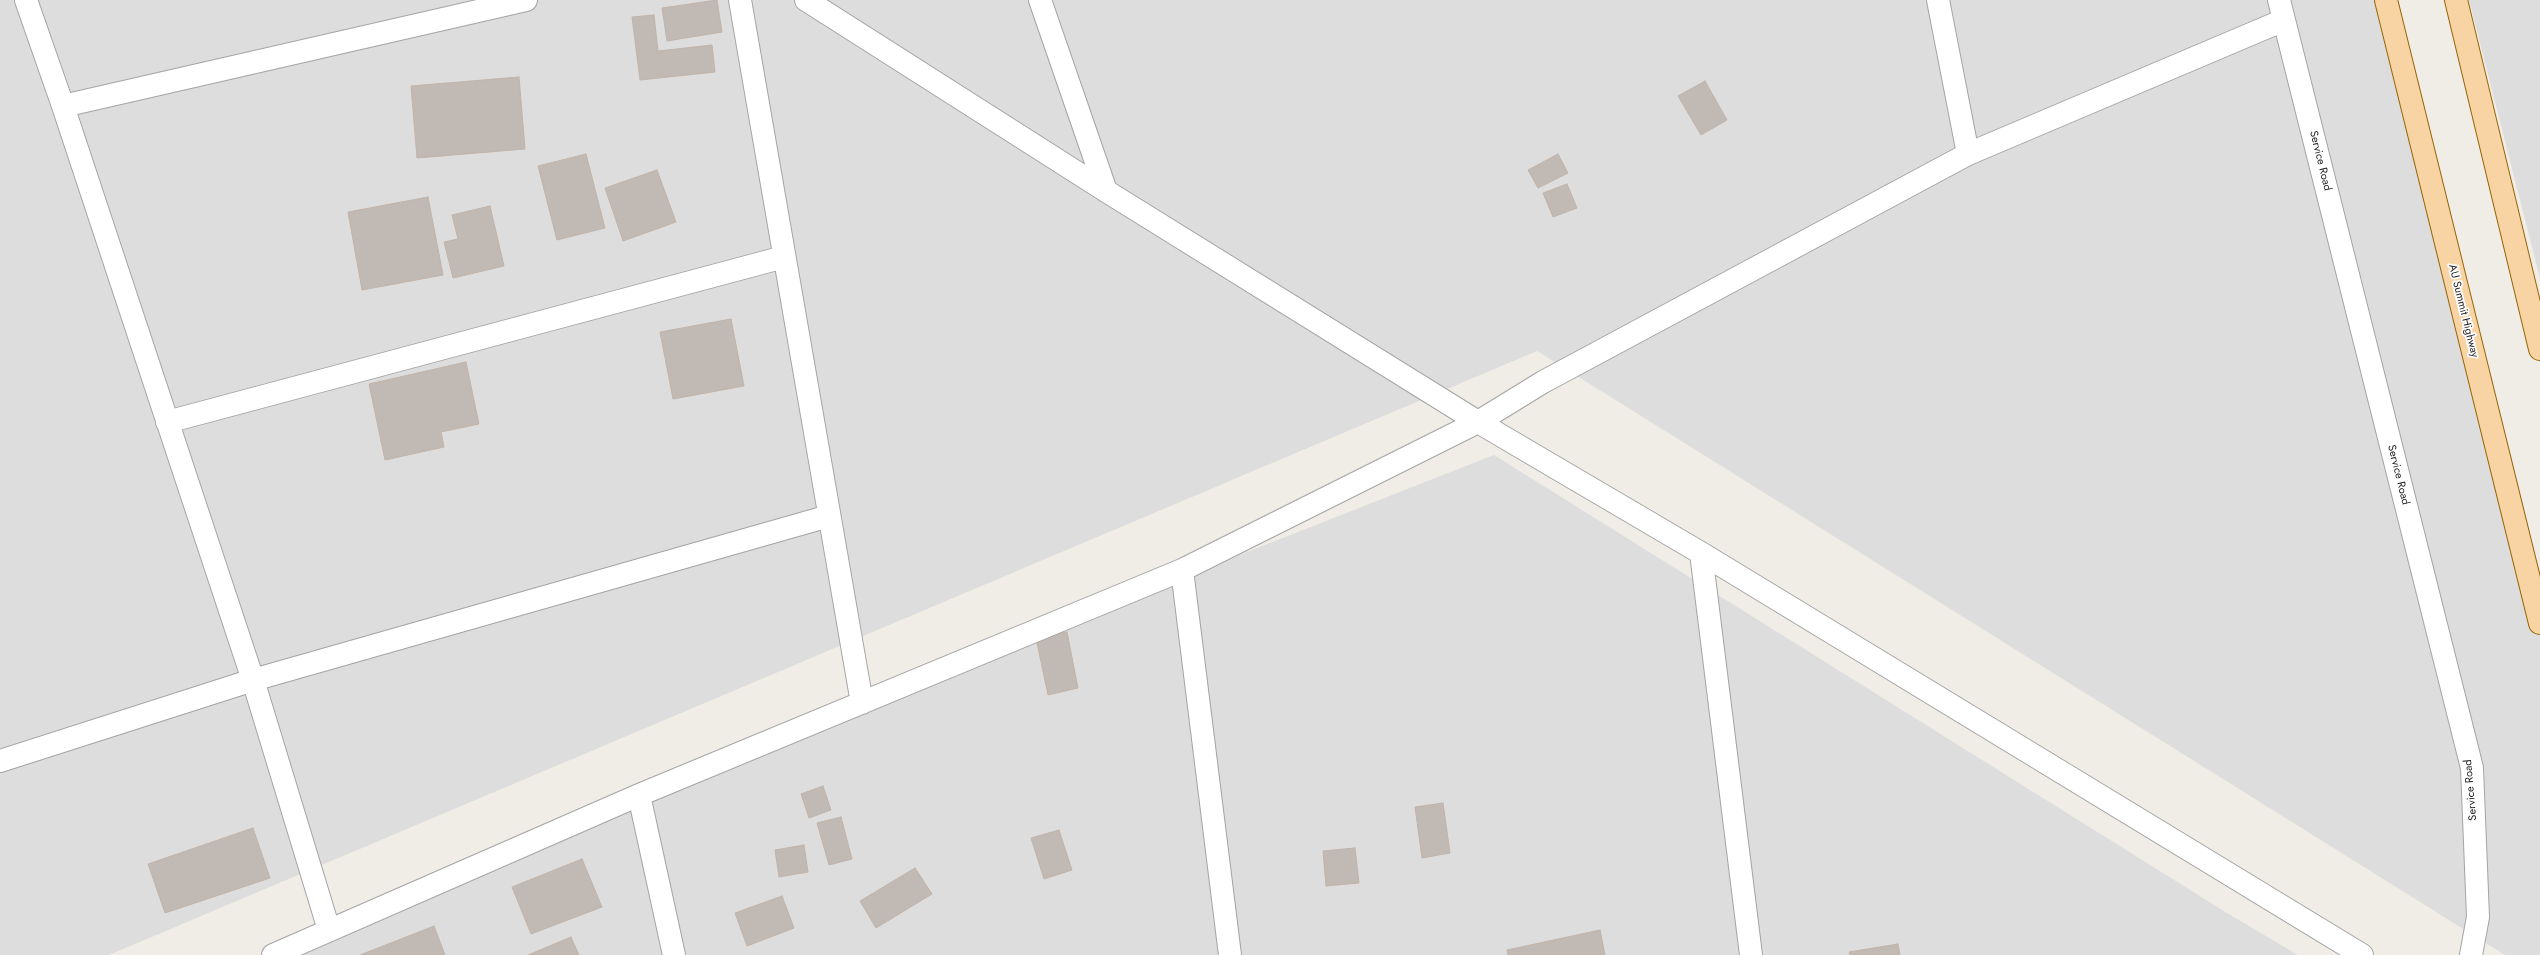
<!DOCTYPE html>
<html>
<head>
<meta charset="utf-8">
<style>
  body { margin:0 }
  canvas { display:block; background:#f0ede7 }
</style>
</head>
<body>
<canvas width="2540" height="955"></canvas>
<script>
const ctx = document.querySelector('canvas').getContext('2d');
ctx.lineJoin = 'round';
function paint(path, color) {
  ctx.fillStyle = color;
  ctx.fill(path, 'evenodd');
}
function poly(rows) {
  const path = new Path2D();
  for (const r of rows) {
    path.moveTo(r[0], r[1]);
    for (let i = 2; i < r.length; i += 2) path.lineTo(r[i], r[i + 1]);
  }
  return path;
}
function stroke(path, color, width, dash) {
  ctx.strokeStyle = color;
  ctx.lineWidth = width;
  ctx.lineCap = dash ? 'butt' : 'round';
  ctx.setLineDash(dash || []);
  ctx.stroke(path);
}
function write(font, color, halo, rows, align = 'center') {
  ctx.font = font + ' Jost,sans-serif';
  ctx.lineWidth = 3.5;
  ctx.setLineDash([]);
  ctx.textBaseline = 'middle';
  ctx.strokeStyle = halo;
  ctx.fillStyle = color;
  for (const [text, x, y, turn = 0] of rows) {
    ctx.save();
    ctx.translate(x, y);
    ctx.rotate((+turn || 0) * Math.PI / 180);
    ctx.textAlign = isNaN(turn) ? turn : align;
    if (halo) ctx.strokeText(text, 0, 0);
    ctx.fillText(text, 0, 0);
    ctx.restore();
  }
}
paint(poly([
  [0,0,2384,0,2540,619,2540,955,2505,955,1537,351,109,955,0,955],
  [2469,0,2540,0,2540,278],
  [1494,455,2227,913,2298,955,286,955,862,703]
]), '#dedddd');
const building = poly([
  [717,0,722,32,667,41,662,8,717,0],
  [654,15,658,51,712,45,715,72,640,80,632,17,654,15],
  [519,77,525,149,417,158,411,86,519,77],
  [1705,81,1727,120,1701,135,1678,96,1705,81],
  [586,154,605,228,557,240,538,166,586,154],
  [1558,154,1568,173,1538,188,1528,170,1558,154],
  [657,170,676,222,623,241,605,188,657,170],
  [1567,184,1577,208,1553,217,1543,193,1567,184],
  [428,197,443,275,362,290,348,212,428,197],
  [490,206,504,266,453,278,444,242,458,239,452,215,490,206],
  [731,319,744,386,673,399,660,332,731,319],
  [466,362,479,424,441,432,444,447,385,460,369,384,466,362],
  [1067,632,1078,688,1048,695,1036,638,1067,632],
  [823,786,831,810,809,818,801,794,823,786],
  [1443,803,1450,853,1422,858,1415,807,1443,803],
  [841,817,852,859,829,865,817,823,841,817],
  [253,828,270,878,165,913,148,864,253,828],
  [1059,830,1072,870,1044,879,1031,838,1059,830],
  [804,845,808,872,779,877,775,850,804,845],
  [1355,848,1359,883,1326,886,1323,851,1355,848],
  [582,859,602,907,531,934,512,887,582,859],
  [915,868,932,894,876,928,860,901,915,868],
  [782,896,794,928,747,946,735,913,782,896],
  [434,926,445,955,360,955,434,926],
  [1600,930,1605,955,1508,955,1507,950,1600,930],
  [571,937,579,955,528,955,571,937],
  [1898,944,1900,955,1850,955,1849,952,1898,944]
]);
paint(building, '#c1b9b3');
stroke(building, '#c1b4aa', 1);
const street = poly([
  [26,0,63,106,526,0],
  [740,0,862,703],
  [806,0,1106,191,1478,422,1701,553,2362,955],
  [1040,0,1106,191],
  [1938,0,1968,154],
  [2279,0,2472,768,2478,917,2471,955],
  [63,106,253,680,329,930],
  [167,422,784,257],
  [1701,553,1751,955],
  [1182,570,1230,955],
  [0,761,253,680,829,516],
  [639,795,674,955],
  [273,955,639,795,1182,570,1478,422,1543,382,1968,154,2284,20]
]);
const primary = poly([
  [2386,0,2540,623],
  [2456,0,2540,349]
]);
stroke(street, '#a4a4a4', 24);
stroke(primary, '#966506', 24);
stroke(street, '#fff', 22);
stroke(primary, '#f8d3a4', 22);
write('11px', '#202020', '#fff', [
  ["Service Road",2320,161,76],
  ["AU Summit Highway",2463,311,76],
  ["Service Road",2398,475,76],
  ["Service Road",2471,790,-95]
]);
</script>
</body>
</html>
